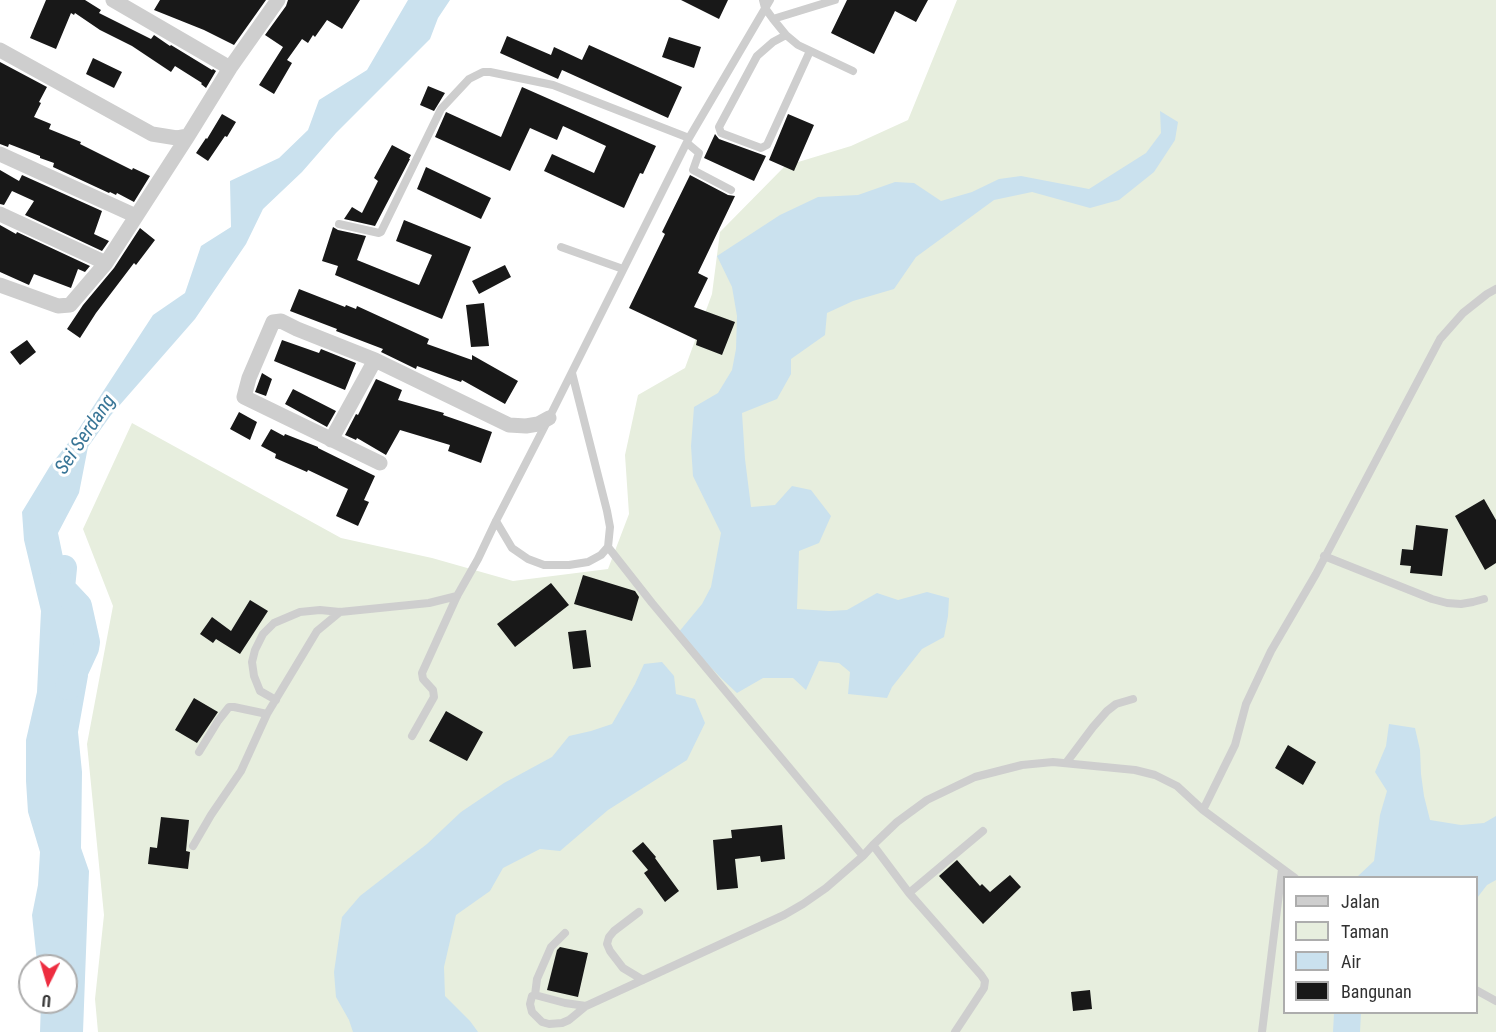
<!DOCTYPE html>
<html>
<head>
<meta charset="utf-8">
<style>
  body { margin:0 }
  #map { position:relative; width:1496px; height:1032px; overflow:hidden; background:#fff; font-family:"Roboto Condensed",sans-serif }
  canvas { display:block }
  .legend { position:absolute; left:1283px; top:876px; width:195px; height:138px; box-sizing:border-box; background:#fff; border:2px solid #adadad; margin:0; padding:8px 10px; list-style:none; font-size:18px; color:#313131 }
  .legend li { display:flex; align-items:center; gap:12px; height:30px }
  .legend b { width:30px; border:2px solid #adadad }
  .north { position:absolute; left:18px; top:954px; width:60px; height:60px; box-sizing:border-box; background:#fff; border:2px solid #adadad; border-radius:50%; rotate:185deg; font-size:16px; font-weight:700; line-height:24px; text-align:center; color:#313131 }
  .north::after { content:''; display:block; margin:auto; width:21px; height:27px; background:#ed2d40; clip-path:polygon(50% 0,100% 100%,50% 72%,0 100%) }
</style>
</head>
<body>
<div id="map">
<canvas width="1496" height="1032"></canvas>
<ul class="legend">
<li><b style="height:8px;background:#cecece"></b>Jalan</li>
<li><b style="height:16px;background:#e7eede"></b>Taman</li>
<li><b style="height:16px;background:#cae1ee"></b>Air</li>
<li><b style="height:16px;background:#181818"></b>Bangunan</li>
</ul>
<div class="north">U</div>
</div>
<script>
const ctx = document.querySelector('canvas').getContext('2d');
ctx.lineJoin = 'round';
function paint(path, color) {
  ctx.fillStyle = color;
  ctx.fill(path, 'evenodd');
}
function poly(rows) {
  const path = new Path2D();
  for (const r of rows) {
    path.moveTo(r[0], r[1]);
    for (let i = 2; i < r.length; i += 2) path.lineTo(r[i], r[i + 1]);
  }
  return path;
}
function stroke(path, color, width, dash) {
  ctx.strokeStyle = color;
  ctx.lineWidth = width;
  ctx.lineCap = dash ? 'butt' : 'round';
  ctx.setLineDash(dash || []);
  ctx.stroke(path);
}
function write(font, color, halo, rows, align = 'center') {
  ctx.font = font + ' "Roboto Condensed",sans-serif';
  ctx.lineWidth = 6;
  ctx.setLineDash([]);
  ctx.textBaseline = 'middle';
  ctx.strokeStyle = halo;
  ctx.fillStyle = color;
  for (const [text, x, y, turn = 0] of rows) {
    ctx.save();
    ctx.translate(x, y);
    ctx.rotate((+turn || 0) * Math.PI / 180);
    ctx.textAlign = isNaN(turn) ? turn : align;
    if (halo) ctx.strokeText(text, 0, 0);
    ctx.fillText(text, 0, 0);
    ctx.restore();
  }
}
paint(poly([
  [957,0,1496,0,1496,1032,98,1032,95,999,104,915,87,744,113,606,83,529,132,423,341,538,432,558,513,581,608,569,629,514,625,455,638,395,685,368,712,294,720,232,785,166,851,146,908,120],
  [1284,878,1476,878,1476,1012,1284,1012]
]), '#e7eede');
paint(poly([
  [408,0,450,0,438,18,430,39,336,133,302,172,263,209,246,244,195,319,111,415,88,447,79,493,58,533,69,586,79,647,88,676,78,732,82,772,81,848,89,871,83,1032,40,1032,41,1002,66,1002,66,966,41,966,37,962,32,915,38,885,40,852,28,812,26,781,26,740,37,692,41,611,24,540,22,512,50,466,76,433,153,315,185,293,201,246,231,227,230,181,279,158,308,130,319,100,367,70],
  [1160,111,1178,122,1175,140,1154,172,1119,200,1090,208,1032,192,994,200,916,257,894,289,853,301,827,313,825,335,791,359,791,374,777,399,742,413,745,459,751,507,775,505,792,486,811,490,831,516,819,543,799,551,797,609,829,611,847,610,877,593,898,600,927,592,949,598,948,616,944,637,922,649,892,687,887,698,848,694,850,672,839,663,819,661,806,690,793,678,763,678,737,693,722,679,678,633,702,604,711,587,721,533,693,476,691,446,694,407,718,393,732,370,736,349,737,316,732,287,717,256,780,215,818,197,858,195,895,182,914,183,941,201,972,192,999,179,1021,176,1089,189,1146,153,1161,133],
  [662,662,674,676,676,694,695,699,705,723,687,760,608,810,560,851,540,849,503,868,490,891,456,915,444,967,445,996,470,1021,478,1032,353,1032,349,1020,336,997,334,972,342,917,360,896,427,844,461,812,504,783,552,757,569,736,591,731,612,724,635,684,644,664],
  [1389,724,1415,728,1420,750,1421,774,1424,796,1430,820,1461,825,1484,823,1496,816,1496,880,1487,885,1477,898,1476,878,1357,877,1374,861,1380,815,1387,791,1375,772,1386,746],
  [1334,1013,1361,1013,1360,1032,1333,1032]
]), '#cae1ee');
stroke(poly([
  [64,568,62,588,79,606,87,642,86,648,68,687]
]), '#cae1ee', 26);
paint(poly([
  [46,0,85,0,101,10,99,13,151,39,154,35,170,46,171,45,212,70,213,69,216,71,206,88,201,84,202,83,175,66,171,72,132,46,100,30,75,13,74,15,71,13,56,49,30,38],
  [160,0,266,0,234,45,204,30,154,10],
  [288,0,360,0,342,29,327,20,315,37,313,35,308,43,302,39,287,60,292,63,274,94,259,85,283,47,265,35,286,6],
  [681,0,728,0,719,19],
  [847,0,928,0,916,22,895,11,874,54,831,33],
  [507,36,551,55,554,47,582,60,589,45,682,87,668,118,562,70,558,79,500,53],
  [669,37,701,47,694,68,662,57],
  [93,58,122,72,114,88,86,74],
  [0,62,47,87,39,102,41,103,34,117,51,124,49,129,81,142,80,144,132,170,133,168,150,176,134,202,117,193,116,195,110,192,109,193,53,167,54,163,40,158,40,156,9,144,8,147,0,144],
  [428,86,445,93,434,111,420,105],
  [522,87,656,146,643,174,640,173,624,208,544,171,552,154,594,173,606,146,563,126,557,140,530,128,510,171,435,137,446,112,501,137],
  [222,114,236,122,227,137,225,136,208,161,196,153,206,138,207,139],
  [788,114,814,125,794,171,769,160],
  [715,134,719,139,766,156,754,181,704,158],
  [392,145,411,155,409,159,410,159,375,226,344,219,352,207,362,213,378,181,374,178],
  [426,167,491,198,481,219,417,189],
  [0,170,19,181,22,175,102,211,94,234,109,241,102,251,25,215,34,201,12,191,4,205,0,204],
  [690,175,728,195,735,196,698,273,708,278,694,307,735,322,722,355,696,345,697,340,629,308,665,234,662,232],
  [404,220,471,247,442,319,335,275,338,266,322,261,333,227,338,230,366,236,357,260,419,285,432,255,396,241],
  [0,225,16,234,17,232,90,266,85,272,78,269,71,288,34,274,29,285,0,272],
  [140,228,155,240,136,265,134,263,96,313,80,338,67,329,83,305,114,268],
  [505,265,511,277,479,294,472,281],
  [299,289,345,307,346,305,356,309,357,306,429,339,427,344,472,360,472,355,518,381,505,404,462,380,461,382,417,366,416,369,381,352,383,349,336,331,337,329,290,311],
  [484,303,489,346,471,347,466,305],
  [27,340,36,352,20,365,10,352],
  [282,340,319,353,321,349,356,363,345,390,274,361],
  [262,373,272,379,266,396,255,392],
  [376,379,402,390,398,400,444,413,443,415,492,432,481,463,448,451,450,445,400,430,386,455,357,438,356,440,345,435,356,414,358,415],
  [293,389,336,411,327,427,285,404],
  [239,412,257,422,250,440,230,429],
  [271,429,284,436,285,434,318,447,318,448,375,476,364,500,369,502,358,526,336,516,348,489,308,470,307,472,275,458,276,454,261,446],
  [1484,499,1496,520,1496,563,1485,570,1455,516],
  [1416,525,1448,529,1442,576,1410,573,1411,566,1400,565,1402,549,1413,550],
  [583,575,635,591,639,597,632,621,574,604],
  [551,583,569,605,515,647,497,624],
  [250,600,268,611,240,654,216,639,213,643,200,634,212,617,231,631],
  [586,630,591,667,573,669,568,632],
  [194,698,218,712,197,743,175,730],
  [446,711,483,732,467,761,429,741],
  [1288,745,1316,762,1303,785,1275,768],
  [161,817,189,820,186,851,190,852,188,869,148,864,150,847,157,848],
  [782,825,785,859,761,862,760,856,735,859,738,888,717,890,713,840,732,838,731,830],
  [643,842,656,857,655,858,679,891,665,902,644,873,648,870,632,851],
  [957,860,980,886,982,884,990,892,1010,875,1021,887,983,924,939,876],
  [560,947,588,953,578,997,547,990,557,950],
  [1090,990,1092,1009,1073,1011,1071,992]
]), '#181818');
stroke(poly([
  [763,0,765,8,773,19,786,35,798,45,853,71],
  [773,19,835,0],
  [786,35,773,42,757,56,719,127,721,133,761,148,767,145,810,51],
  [687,143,699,153,693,170,731,190],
  [339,224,379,233,381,232,441,109,469,79,483,72,490,72,553,85,689,138],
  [561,247,623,269],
  [496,521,512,548,528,559,544,565,569,565,588,562,601,555,608,547,610,527,607,511,572,373],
  [608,547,652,603,863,856],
  [1324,556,1432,599,1447,603,1461,604,1473,602,1484,599],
  [276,700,260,691,254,676,252,662,255,650,263,634,274,623,300,612,320,610,340,612,429,603,457,596],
  [412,736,434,697,433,690,423,679,422,673,457,596,478,559,496,521,549,418,689,138,770,0],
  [199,752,218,721,229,707,234,707,267,714],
  [1066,763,1093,727,1107,711,1116,704,1133,699],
  [1203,810,1235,745,1246,704,1271,651,1316,574,1440,339,1463,313,1487,294,1496,289],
  [983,831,909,893,873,845,897,822,927,800,975,777,1022,765,1053,762,1135,770,1155,775,1177,786,1203,810,1295,878],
  [193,846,211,815,241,771,267,714,317,631,340,612],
  [909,893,981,975,985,981,984,988,955,1032],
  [639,912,614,931,609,937,607,944,610,951,623,968,643,980],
  [1476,990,1496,1001],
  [535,995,537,979,551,947,565,933],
  [586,1006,565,1003,535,995,532,996,530,1004,532,1012,542,1022,549,1024,562,1023,569,1020,586,1006,784,915,803,904,826,888,863,856,873,845],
  [1262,1032,1282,869]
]), '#cecece', 8);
stroke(poly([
  [113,0,230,68],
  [0,50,152,134,177,138,188,136],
  [0,154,136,216],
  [0,214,106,263],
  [0,285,58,306,70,305,106,263,188,136,230,68,278,0],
  [331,440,375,360],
  [380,463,244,397,249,378,273,322,281,321,297,329,375,360,509,425,526,426,538,424,549,418]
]), '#cecece', 15);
write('italic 20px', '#3a7697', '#fff', [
  ["Sei Serdang",86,435,-56]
]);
</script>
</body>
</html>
